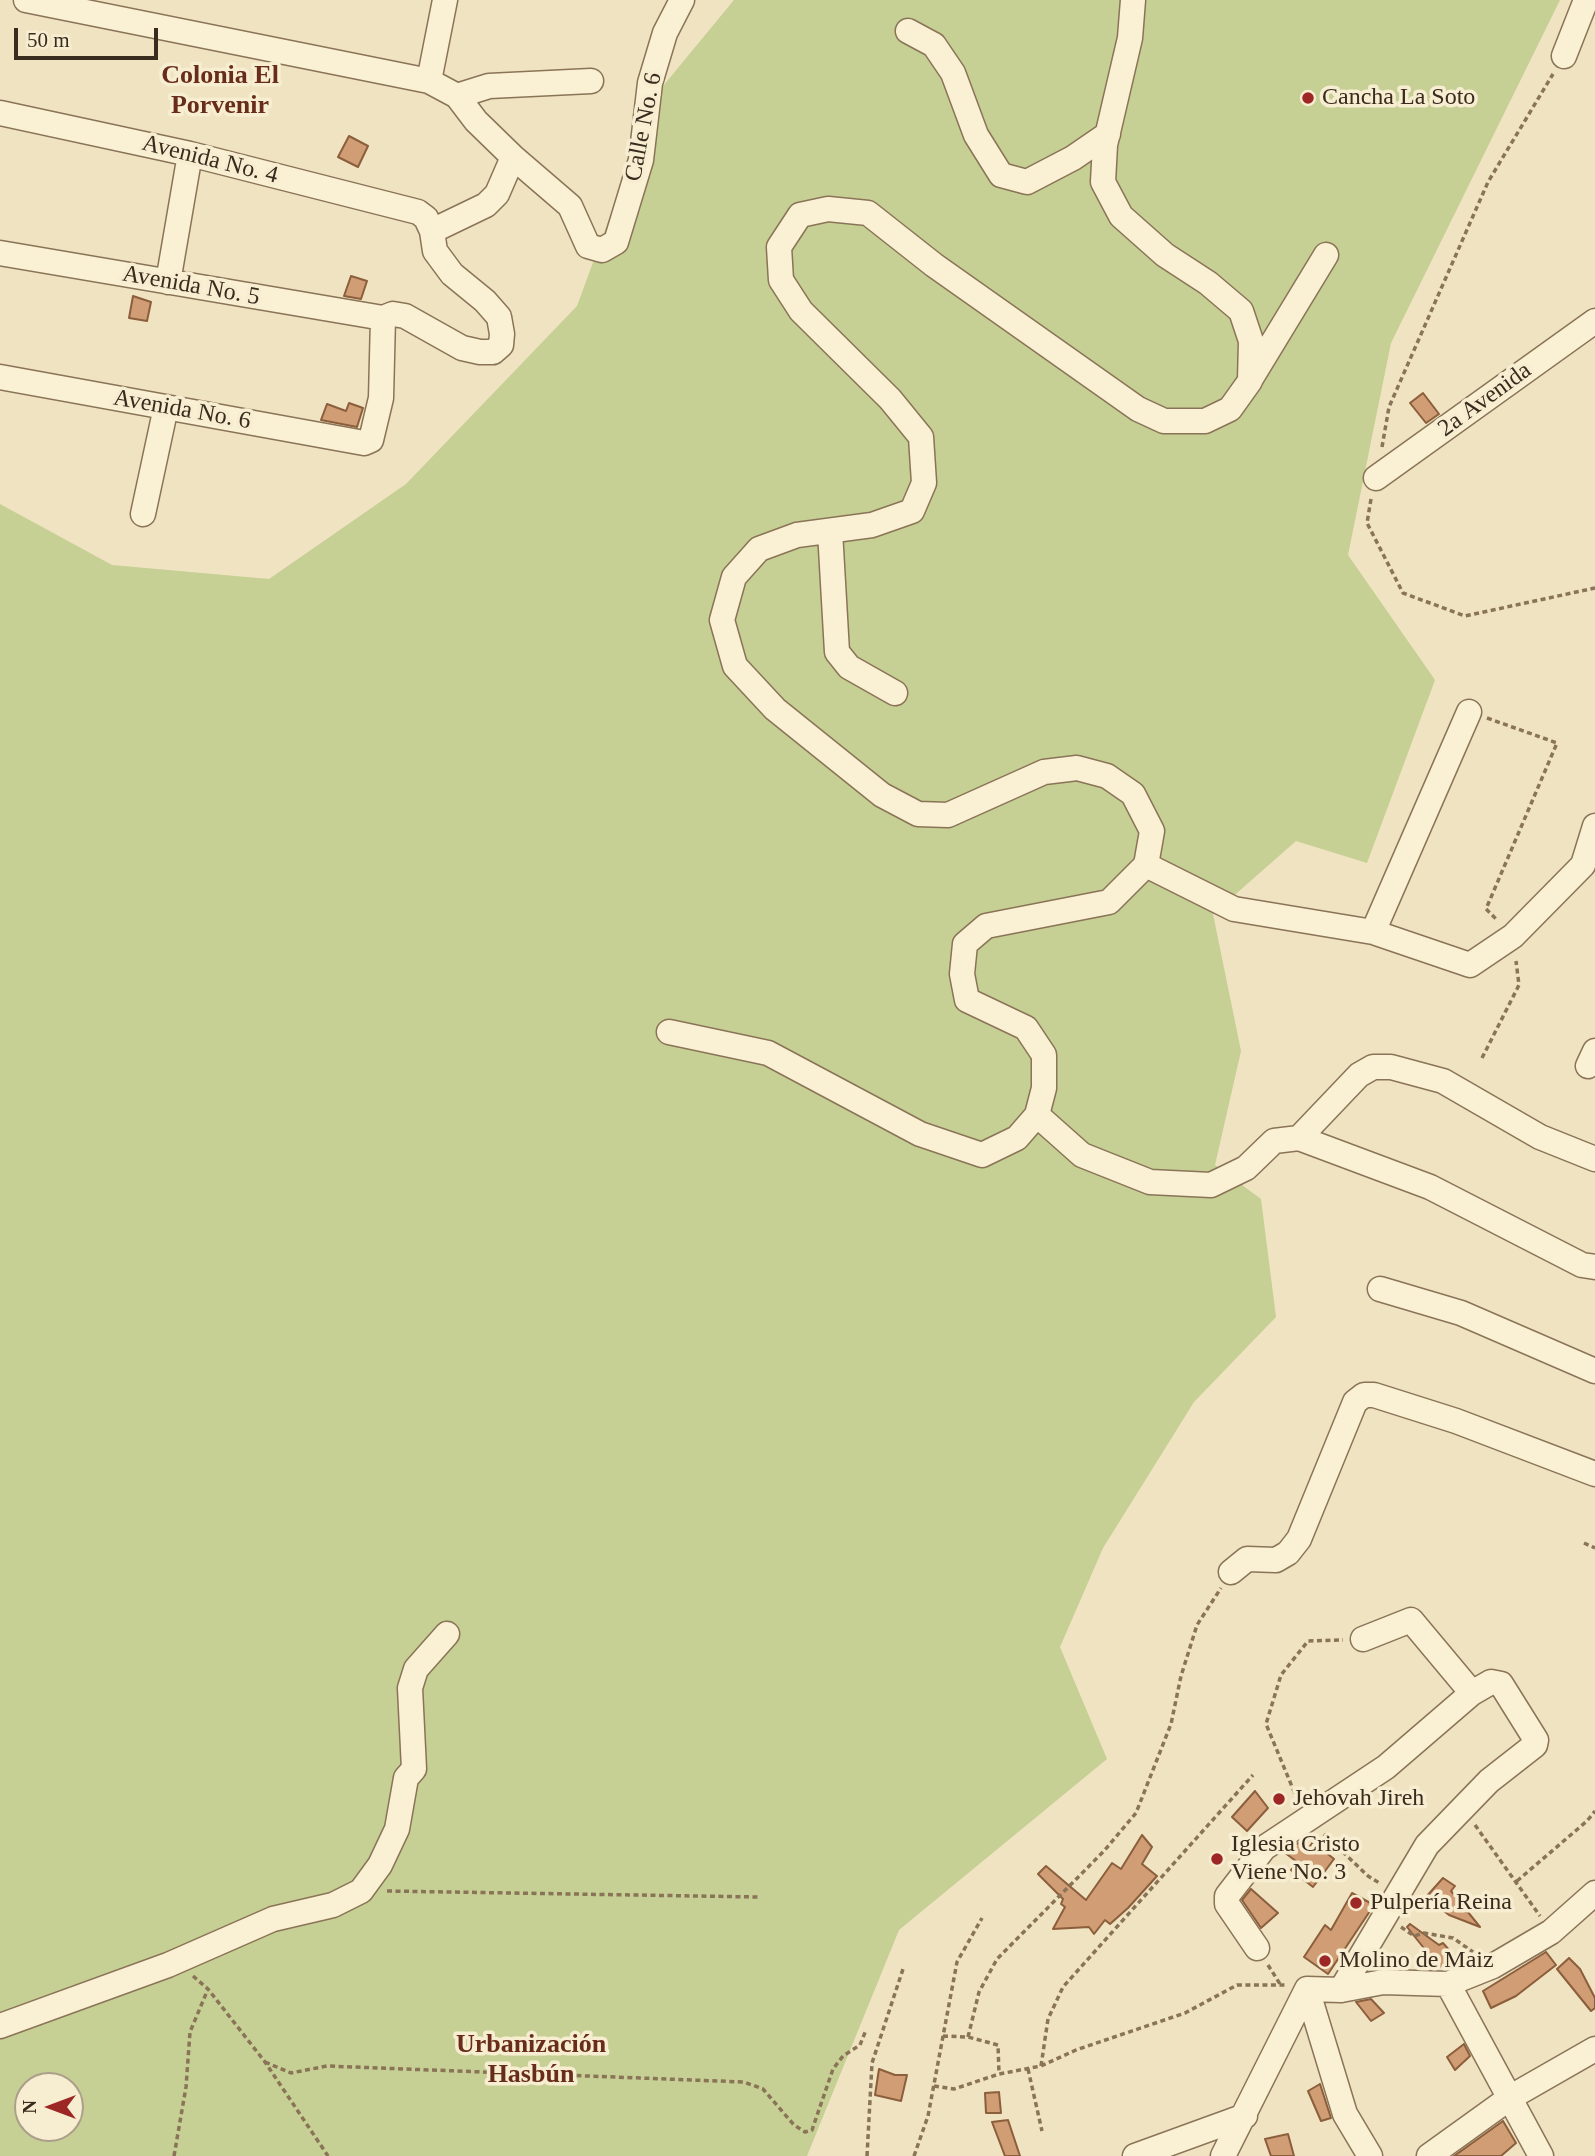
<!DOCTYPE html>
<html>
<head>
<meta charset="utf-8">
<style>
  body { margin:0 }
  #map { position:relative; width:1595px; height:2156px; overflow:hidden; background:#f0e3c1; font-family:Georgia,serif }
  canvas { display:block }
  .north { position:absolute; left:14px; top:2072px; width:70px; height:70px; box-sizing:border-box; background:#f7edd1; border:2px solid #ab9f89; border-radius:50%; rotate:270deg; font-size:19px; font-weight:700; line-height:28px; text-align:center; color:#392b1d }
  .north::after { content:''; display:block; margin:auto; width:24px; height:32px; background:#9c2725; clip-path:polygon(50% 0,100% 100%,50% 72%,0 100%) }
  .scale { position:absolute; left:14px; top:28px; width:144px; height:32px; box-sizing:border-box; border:4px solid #392b1d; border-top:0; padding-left:9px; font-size:21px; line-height:24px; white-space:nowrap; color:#392b1d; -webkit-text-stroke:5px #f7edd1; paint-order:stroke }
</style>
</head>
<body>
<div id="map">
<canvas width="1595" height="2156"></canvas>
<div class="north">N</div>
<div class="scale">50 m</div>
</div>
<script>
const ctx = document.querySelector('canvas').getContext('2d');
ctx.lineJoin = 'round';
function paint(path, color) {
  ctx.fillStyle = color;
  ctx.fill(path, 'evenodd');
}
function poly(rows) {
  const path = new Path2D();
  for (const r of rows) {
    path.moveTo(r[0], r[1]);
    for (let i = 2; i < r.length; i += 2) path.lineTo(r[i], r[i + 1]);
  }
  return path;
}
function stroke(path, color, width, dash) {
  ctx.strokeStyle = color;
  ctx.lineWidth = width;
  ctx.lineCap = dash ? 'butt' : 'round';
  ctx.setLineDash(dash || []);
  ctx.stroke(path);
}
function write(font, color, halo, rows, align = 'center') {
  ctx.font = font + ' Georgia,serif';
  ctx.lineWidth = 7;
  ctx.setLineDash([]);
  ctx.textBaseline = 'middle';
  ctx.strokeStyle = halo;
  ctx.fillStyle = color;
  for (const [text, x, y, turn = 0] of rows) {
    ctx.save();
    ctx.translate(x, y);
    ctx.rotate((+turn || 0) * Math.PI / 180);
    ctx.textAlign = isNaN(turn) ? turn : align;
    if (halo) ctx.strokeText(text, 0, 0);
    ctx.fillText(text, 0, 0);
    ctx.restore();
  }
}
paint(poly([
  [734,0,1560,0,1391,343,1348,555,1435,680,1367,863,1296,841,1213,914,1241,1051,1215,1165,1261,1199,1276,1317,1194,1402,1103,1548,1060,1647,1107,1759,899,1930,807,2156,0,2156,0,504,112,565,269,579,406,484,577,306,654,97],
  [28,2086,70,2086,70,2128,28,2128]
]), '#c6cf94');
const building = poly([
  [349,136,368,146,358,167,338,157,349,136],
  [351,276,367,281,361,299,344,296,351,276],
  [133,296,151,302,147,321,129,318,133,296],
  [1423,393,1439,414,1426,423,1410,403,1423,393],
  [349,403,363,408,357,427,321,420,327,404,346,411,349,403],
  [1255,1791,1268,1808,1247,1831,1232,1817,1255,1791],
  [1142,1835,1152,1847,1142,1864,1157,1876,1128,1908,1110,1924,1105,1920,1094,1934,1089,1927,1053,1929,1065,1907,1061,1904,1063,1899,1038,1874,1046,1866,1086,1900,1112,1863,1121,1869,1142,1835],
  [1313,1842,1334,1859,1313,1887,1291,1870,1297,1862,1284,1852,1298,1843,1307,1850,1313,1842],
  [1443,1878,1455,1886,1451,1891,1480,1927,1449,1915,1426,1897,1443,1878],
  [1251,1889,1278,1913,1261,1928,1242,1900,1251,1889],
  [1352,1893,1374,1905,1328,1974,1304,1957,1325,1925,1331,1930,1352,1893],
  [1410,1924,1439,1945,1443,1943,1456,1958,1439,1967,1407,1927,1410,1924],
  [1546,1952,1556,1965,1516,1996,1491,2008,1483,1991,1546,1952],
  [1569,1958,1580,1969,1595,1998,1595,2008,1591,2011,1557,1969,1569,1958],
  [1371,1999,1384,2013,1371,2021,1356,2002,1371,1999],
  [1464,2044,1470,2056,1455,2070,1447,2057,1464,2044],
  [879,2069,895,2075,907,2075,901,2101,875,2095,879,2069],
  [1320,2084,1331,2118,1321,2121,1308,2091,1320,2084],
  [999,2092,1001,2113,986,2113,985,2093,999,2092],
  [1008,2120,1020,2156,1005,2156,992,2122,1008,2120],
  [1503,2121,1516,2143,1501,2156,1454,2156,1503,2121],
  [1288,2134,1294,2156,1271,2156,1265,2139,1288,2134]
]);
paint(building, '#d09d75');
stroke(building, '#8b5e3c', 2);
const minor = poly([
  [26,0,429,81],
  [908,31,934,45,953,73,976,135,1001,175,1027,182,1073,158,1108,134],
  [1564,56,1586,0],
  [457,96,489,86,591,81],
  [0,113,190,154,418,212,426,218,432,231,435,251,452,274,485,301,499,317,502,334,501,345,493,352,480,352,462,348,405,316,393,314,383,318,381,398,371,440,364,443,0,377],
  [513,157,570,206,588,246,602,250,616,242,641,160,650,83,665,33,682,0],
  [432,231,486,205,497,194,513,157,476,121,457,96,429,81,445,0],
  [0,253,383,318],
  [168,282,190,154],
  [1250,380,1326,255],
  [1376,478,1595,321],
  [143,514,166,407],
  [830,531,837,652,849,667,895,693],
  [1146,865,1234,909,1373,932,1470,965,1513,936,1583,865,1595,826],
  [1373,932,1469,712],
  [669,1032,768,1053,920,1134,982,1155,1017,1138,1037,1115,1044,1088,1044,1055,1026,1028,967,1000,962,974,965,944,986,926,1109,902,1146,865,1152,831,1133,794,1107,776,1077,768,1044,772,948,815,918,814,882,795,775,709,735,666,722,620,734,577,759,549,797,535,872,525,912,511,924,483,921,437,890,399,801,311,781,280,779,247,800,215,828,209,868,213,934,265,1138,409,1164,421,1205,421,1230,409,1250,381,1251,341,1241,311,1208,283,1165,255,1121,216,1103,182,1105,145,1130,38,1133,0],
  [1588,1066,1595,1051],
  [1037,1115,1082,1155,1150,1182,1211,1185,1246,1168,1274,1141,1299,1138,1430,1187,1582,1265,1595,1267],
  [1299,1138,1359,1075,1373,1067,1391,1067,1443,1081,1540,1137,1595,1159],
  [1380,1289,1461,1313,1595,1371],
  [1231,1572,1247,1559,1276,1560,1288,1553,1299,1539,1355,1402,1364,1395,1374,1395,1456,1421,1595,1474],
  [1363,1639,1411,1620,1472,1693],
  [1257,1948,1227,1904,1227,1896,1264,1848,1386,1767,1472,1693,1491,1682,1501,1684,1536,1740,1535,1745,1489,1781,1427,1845,1341,1990],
  [1448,1984,1541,2156],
  [1307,1989,1341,1990,1383,1982,1448,1984,1493,1966,1551,1932,1595,1893],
  [1307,1989,1345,2114,1370,2156],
  [0,2026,168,1965,273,1919,333,1905,361,1891,380,1865,397,1829,406,1778,414,1769,410,1688,416,1669,447,1634],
  [1135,2156,1245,2116],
  [1223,2156,1307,1989],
  [1429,2156,1511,2097,1595,2049]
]);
stroke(minor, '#8a7457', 27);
stroke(poly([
  [1382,447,1389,407,1488,182,1553,74],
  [1371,499,1367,523,1403,593,1465,616,1595,588],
  [1487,718,1557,743,1486,909,1498,921],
  [1482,1058,1519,985,1516,961],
  [1584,1543,1595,1548],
  [1298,1801,1266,1724,1281,1675,1308,1641,1343,1640],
  [1475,1825,1540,1916],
  [1324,1834,1368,1876,1381,1884],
  [1517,1881,1587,1821,1595,1811],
  [387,1891,758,1897],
  [1401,1927,1414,1936,1424,1933,1453,1938,1473,1952],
  [1268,1965,1280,1984],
  [193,1976,208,1989,265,2062,328,2156],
  [943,2036,968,2037,998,2045,999,2074],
  [968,2037,979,1992,997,1959,1104,1851,1136,1813,1171,1724,1181,1676,1197,1625,1221,1588],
  [265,2062,291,2073,327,2066,744,2082,763,2089,794,2125,805,2132,812,2130,833,2069,843,2056,860,2045,866,2030],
  [1041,2066,1048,2019,1063,1987,1253,1775],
  [1028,2069,1042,2131],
  [934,2086,954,2089,999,2074,1041,2066,1076,2050,1185,2013,1237,1985,1286,1985],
  [174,2156,186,2087,190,2032,208,1989],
  [867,2156,872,2063,903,1969],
  [914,2156,928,2116,957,1962,982,1918]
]), '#8a7457', 3.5, [5, 3.5]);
stroke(minor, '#faf0d4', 24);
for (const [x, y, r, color] of [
  [1308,98,7,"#9c2725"],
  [1279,1799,7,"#9c2725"],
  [1217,1859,7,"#9c2725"],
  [1356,1903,7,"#9c2725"],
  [1325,1961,7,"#9c2725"]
]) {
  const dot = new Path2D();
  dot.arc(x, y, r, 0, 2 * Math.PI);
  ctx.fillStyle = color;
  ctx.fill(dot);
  stroke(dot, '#f7edd1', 2.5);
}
write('24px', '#392b1d', '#f7edd1', [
  ["Cancha La Soto",1322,98],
  ["Jehovah Jireh",1293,1799],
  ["Iglesia Cristo",1231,1845],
  ["Viene No. 3",1231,1873],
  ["Pulpería Reina",1370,1903],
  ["Molino de Maiz",1339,1961]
], 'left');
write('24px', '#392b1d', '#f7edd1', [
  ["Calle No. 6",644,127,-79],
  ["Avenida No. 4",210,160,14],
  ["Avenida No. 5",191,286,10],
  ["2a Avenida",1485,400,-36],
  ["Avenida No. 6",182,410,10]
]);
write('bold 26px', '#682c1a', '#f7edd1', [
  ["Colonia El",220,76],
  ["Porvenir",220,106],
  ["Urbanización",531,2045],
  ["Hasbún",531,2075]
]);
</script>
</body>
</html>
